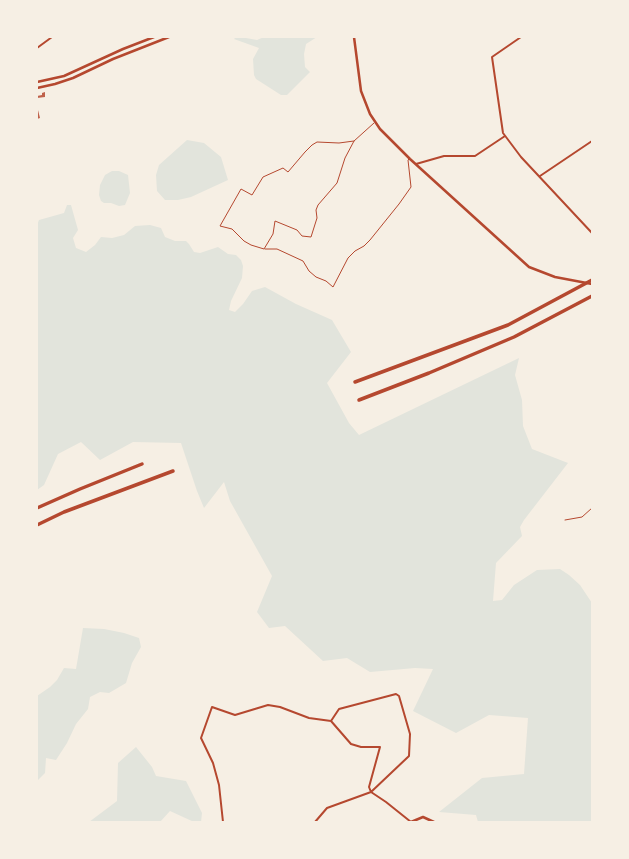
<!DOCTYPE html>
<html>
<head>
<meta charset="utf-8">
<style>
  body { margin:0 }
  #map { position:relative; width:629px; height:859px; overflow:hidden; background:#f6efe4; font-family:Ubuntu,sans-serif }
  canvas { display:block }
  .frame { position:absolute; inset:0; border:38px solid #f6efe4; pointer-events:none }
</style>
</head>
<body>
<div id="map">
<canvas width="629" height="859"></canvas>
<div class="frame"></div>
</div>
<script>
const ctx = document.querySelector('canvas').getContext('2d');
ctx.lineJoin = 'round';
function paint(path, color) {
  ctx.fillStyle = color;
  ctx.fill(path, 'evenodd');
}
function poly(rows) {
  const path = new Path2D();
  for (const r of rows) {
    path.moveTo(r[0], r[1]);
    for (let i = 2; i < r.length; i += 2) path.lineTo(r[i], r[i + 1]);
  }
  return path;
}
function stroke(path, color, width, dash) {
  ctx.strokeStyle = color;
  ctx.lineWidth = width;
  ctx.lineCap = dash ? 'butt' : 'round';
  ctx.setLineDash(dash || []);
  ctx.stroke(path);
}
paint(poly([
  [264,37,317,37,306,44,304,54,305,67,310,72,287,95,281,95,256,79,254,75,253,59,259,48,234,39,235,38,246,38,257,40],
  [187,140,204,143,221,157,228,180,191,197,178,200,165,200,157,191,156,175,159,165],
  [112,171,119,171,128,175,130,193,125,205,119,206,111,203,104,203,101,201,99,195,100,185,105,175],
  [67,205,71,205,78,230,73,238,76,248,86,252,95,245,101,237,112,238,124,235,135,226,150,225,161,228,165,237,175,241,186,241,189,244,194,252,200,253,218,247,228,254,236,255,241,260,243,266,242,278,231,301,229,310,235,312,243,304,252,291,265,287,296,304,332,320,351,352,327,383,349,423,359,435,519,358,515,375,522,400,523,426,532,449,568,463,524,520,520,527,522,536,496,563,493,601,502,600,514,585,537,570,560,569,569,575,580,585,592,603,592,822,478,822,476,815,439,812,482,778,524,774,528,718,489,715,456,733,413,711,433,669,415,668,370,672,347,658,323,661,285,626,269,628,257,612,272,576,230,501,224,482,204,508,197,491,181,443,133,442,100,460,81,442,58,454,44,485,37,490,37,225,39,220,64,213],
  [83,628,104,629,124,633,139,638,141,647,132,663,126,683,109,693,100,692,90,697,88,709,76,724,67,743,56,760,46,758,45,773,37,781,37,696,50,687,57,680,64,668,76,669],
  [136,747,152,767,156,776,186,781,202,813,201,822,194,822,170,811,160,822,89,822,117,801,118,763]
]), '#e2e4dc');
paint(poly([
  [45,92,45,97,37,98,37,96,42,95,42,93],
  [37,106,40,118,37,119]
]), '#bf614a');
stroke(poly([
  [354,141,339,143,317,142,312,145,305,152,288,172,283,168,263,177,252,195,241,189,220,226,232,229,244,241,251,245,264,249,273,234,275,221,297,230,302,236,311,237,317,218,316,210,318,205,337,183,345,158,354,141,374,123],
  [265,249,277,249,303,261,309,271,316,277,326,281,333,287,348,258,355,251,364,246,370,240,399,204,411,187,408,160,409,159],
  [565,520,582,517,592,508]
]), '#b5482f', 1);
stroke(poly([
  [521,37,492,57,503,133,521,157,592,233],
  [37,48,52,37],
  [416,164,444,156,475,156,505,136],
  [540,176,592,141],
  [331,721,351,744,361,747,380,747,369,787,371,792,386,802,411,822],
  [223,822,219,785,213,763,201,738,212,707,235,715,268,705,280,707,309,718,331,721,339,709,396,694,399,696,410,734,409,756,371,792,327,808,315,822]
]), '#b5482f', 2);
stroke(poly([
  [354,37,361,91,370,114,380,129,410,159,529,267,555,277,592,284],
  [37,82,64,76,123,49,154,37],
  [37,88,55,84,73,78,113,59,169,37],
  [411,822,423,817,434,822]
]), '#b5482f', 2.5);
stroke(poly([
  [355,382,508,325,592,280],
  [359,400,429,373,514,337,592,296],
  [37,508,80,489,142,464],
  [37,525,64,512,173,471]
]), '#b5482f', 3.5);
</script>
</body>
</html>
